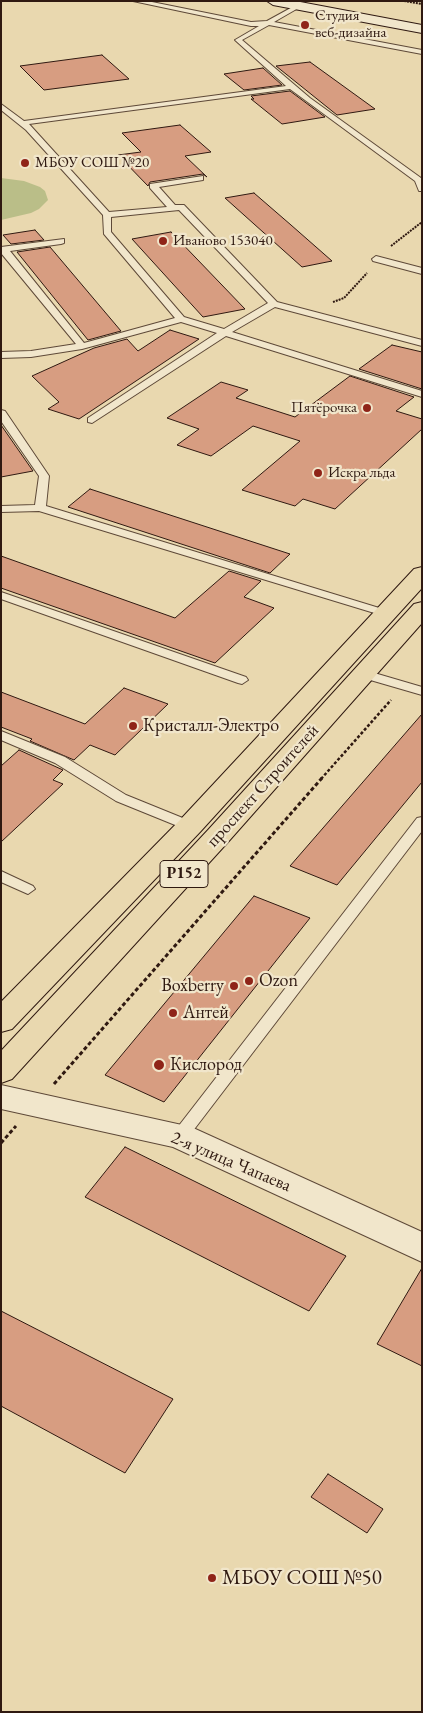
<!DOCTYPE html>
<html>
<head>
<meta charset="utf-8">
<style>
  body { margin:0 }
  #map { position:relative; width:423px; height:1713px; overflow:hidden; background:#e9d8af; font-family:"EB Garamond",serif }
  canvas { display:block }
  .frame { position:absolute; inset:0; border:2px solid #2f1911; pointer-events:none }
</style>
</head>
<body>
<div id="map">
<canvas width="423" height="1713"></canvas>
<div class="frame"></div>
</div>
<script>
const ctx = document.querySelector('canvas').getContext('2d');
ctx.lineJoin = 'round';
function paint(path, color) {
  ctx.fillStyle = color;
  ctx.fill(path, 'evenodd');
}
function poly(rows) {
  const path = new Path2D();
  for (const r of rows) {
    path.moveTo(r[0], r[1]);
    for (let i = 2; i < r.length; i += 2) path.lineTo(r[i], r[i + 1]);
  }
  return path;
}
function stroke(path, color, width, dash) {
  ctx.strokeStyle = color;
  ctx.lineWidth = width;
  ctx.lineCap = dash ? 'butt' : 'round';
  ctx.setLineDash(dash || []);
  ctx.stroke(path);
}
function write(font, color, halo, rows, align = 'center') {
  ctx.font = font + ' "EB Garamond",serif';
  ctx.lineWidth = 4.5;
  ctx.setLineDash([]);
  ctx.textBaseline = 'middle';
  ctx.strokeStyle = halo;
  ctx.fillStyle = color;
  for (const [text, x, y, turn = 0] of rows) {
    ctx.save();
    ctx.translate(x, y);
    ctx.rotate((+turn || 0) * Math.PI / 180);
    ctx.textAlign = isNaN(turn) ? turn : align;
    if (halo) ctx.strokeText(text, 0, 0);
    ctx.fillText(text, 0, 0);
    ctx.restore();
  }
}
paint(poly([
  [1,178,24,181,40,187,45,191,48,200,39,209,31,213,1,220]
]), '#babe88');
const building = poly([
  [102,55,129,79,44,90,20,66,102,55],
  [310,62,375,109,337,115,276,66,310,62],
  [263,68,282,85,244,90,224,74,263,68],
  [290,91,325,117,282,124,251,99,254,99,251,96,290,91],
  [180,125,211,152,185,156,207,177,203,174,150,182,148,186,118,155,141,152,122,133,180,125],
  [254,193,291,225,332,261,302,267,225,198,254,193],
  [35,230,44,240,11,244,3,235,35,230],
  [171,232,245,309,203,317,132,239,171,232],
  [50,247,121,331,88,340,17,252,50,247],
  [170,330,199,339,79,419,48,409,59,402,32,376,94,348,127,339,138,351,170,330],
  [392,345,422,352,422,389,359,369,392,345],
  [350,376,414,397,396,411,422,419,422,429,335,509,303,499,295,506,242,490,300,441,253,426,211,456,177,445,199,429,167,418,221,382,248,390,236,398,295,417,350,376],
  [1,425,33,471,1,477,1,425],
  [90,489,290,554,270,573,68,507,90,489],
  [1,556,175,618,229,571,261,581,244,597,274,608,215,663,1,588,1,556],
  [124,688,168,704,115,755,90,745,74,760,30,741,32,739,1,727,1,692,85,724,124,688],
  [422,714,422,782,337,885,290,866,422,714],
  [19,750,63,770,53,780,63,784,1,842,1,766,19,750],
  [254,896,310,918,164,1102,105,1075,254,896],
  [125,1147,346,1256,309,1311,85,1197,125,1147],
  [422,1268,422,1366,377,1344,422,1268],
  [1,1311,173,1399,125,1473,1,1406,1,1311],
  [328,1474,383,1509,367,1533,311,1497,328,1474]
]);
paint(building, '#d79d81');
stroke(building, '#2f1911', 1);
const service = poly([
  [133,1,147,1,251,22,267,21,298,4,300,7,274,22,422,50,422,54,269,25,242,40,310,98,421,178,422,191,419,191,415,181,290,89,29,124,109,212,167,207,150,188,150,184,203,176,203,180,159,187,175,205,184,205,277,302,422,340,422,346,275,307,232,332,422,391,422,397,226,336,92,423,88,422,88,418,217,333,181,322,82,349,31,357,1,358,1,352,31,351,76,344,1,253,1,247,64,239,64,243,61,244,10,251,84,343,175,318,104,234,103,215,26,130,1,110,1,104,24,121,286,86,235,40,259,26,251,26,133,1],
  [179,210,268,303,224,329,184,317,111,232,111,217,179,210],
  [376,256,422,268,422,274,373,261,372,259,376,256],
  [1,410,5,411,49,476,46,506,389,611,391,613,385,616,381,615,39,511,1,512,1,506,35,505,39,476,1,421,1,410],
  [1,592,246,677,248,680,242,684,238,683,1,599,1,592],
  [364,670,422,687,422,695,360,677,358,674,364,670],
  [1,731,65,757,126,795,195,823,197,826,195,829,185,829,116,801,55,763,1,740,1,731],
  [422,817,422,831,186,1140,180,1142,174,1140,172,1136,174,1132,417,818,422,817],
  [1,871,33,886,35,889,28,894,1,882,1,871]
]);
const minor = poly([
  [1,1085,191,1127,422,1232,422,1262,173,1147,1,1109,1,1085]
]);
const secondary = poly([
  [267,1,295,1,422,25,422,33,273,5,267,1]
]);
const primary = poly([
  [422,567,422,588,200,832,12,1029,1,1032,1,1002,180,820,414,569,422,567],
  [422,602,422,623,228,842,12,1079,1,1083,1,1051,208,830,414,604,422,602]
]);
stroke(service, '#5e4938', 2);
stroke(minor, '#5e4938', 2);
stroke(secondary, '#2f1911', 2);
stroke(primary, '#2f1911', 2);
stroke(poly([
  [404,1,422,4],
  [391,246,422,222],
  [333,302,344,298,367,273]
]), '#2f1911', 2, [2, 1]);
stroke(poly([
  [321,779,391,700]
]), '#2f1911', 2.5, [3, 2]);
stroke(poly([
  [54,1084,322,778],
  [1,1143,16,1126]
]), '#2f1911', 3, [4, 2.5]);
paint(service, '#f1e6cb');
paint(minor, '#f1e6cb');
paint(secondary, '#f1e6cb');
paint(primary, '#e9d8af');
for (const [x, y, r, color] of [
  [305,25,5,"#8f2418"],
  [25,163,5,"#8f2418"],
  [163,241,5,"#8f2418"],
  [367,408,5,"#8f2418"],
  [318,473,5,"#8f2418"],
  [133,726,5,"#8f2418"],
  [249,981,5,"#8f2418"],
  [234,986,5,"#8f2418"],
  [173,1013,5,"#8f2418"],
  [159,1065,6,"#8f2418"],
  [212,1578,5,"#8f2418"]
]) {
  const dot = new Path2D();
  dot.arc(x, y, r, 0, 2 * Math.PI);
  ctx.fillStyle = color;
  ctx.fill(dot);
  stroke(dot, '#f1e6cb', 2);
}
write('15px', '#2f1911', '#f1e6cb', [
  ["Студия",315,16],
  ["веб-дизайна",315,33],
  ["МБОУ СОШ №20",35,163],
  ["Иваново 153040",173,241],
  ["Пятёрочка",357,408,"right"],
  ["Искра льда",328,473]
], 'left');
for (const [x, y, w] of [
  [184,874,48]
]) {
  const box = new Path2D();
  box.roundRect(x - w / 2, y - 13.5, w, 27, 4);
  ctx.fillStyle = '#f1e6cb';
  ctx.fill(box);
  stroke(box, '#2f1911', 1);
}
write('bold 16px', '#2f1911', null, [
  ["Р152",184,874]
]);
write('18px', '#2f1911', '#f1e6cb', [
  ["Кристалл-Электро",143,726],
  ["Ozon",259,981],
  ["Boxberry",224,986,"right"],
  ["Антей",183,1013],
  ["Кислород",170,1065]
], 'left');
write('18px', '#2f1911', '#f1e6cb', [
  ["проспект Строителей",263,786,-48],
  ["2-я улица Чапаева",231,1162,23]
]);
write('21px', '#2f1911', '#f1e6cb', [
  ["МБОУ СОШ №50",222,1578]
], 'left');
</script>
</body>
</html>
